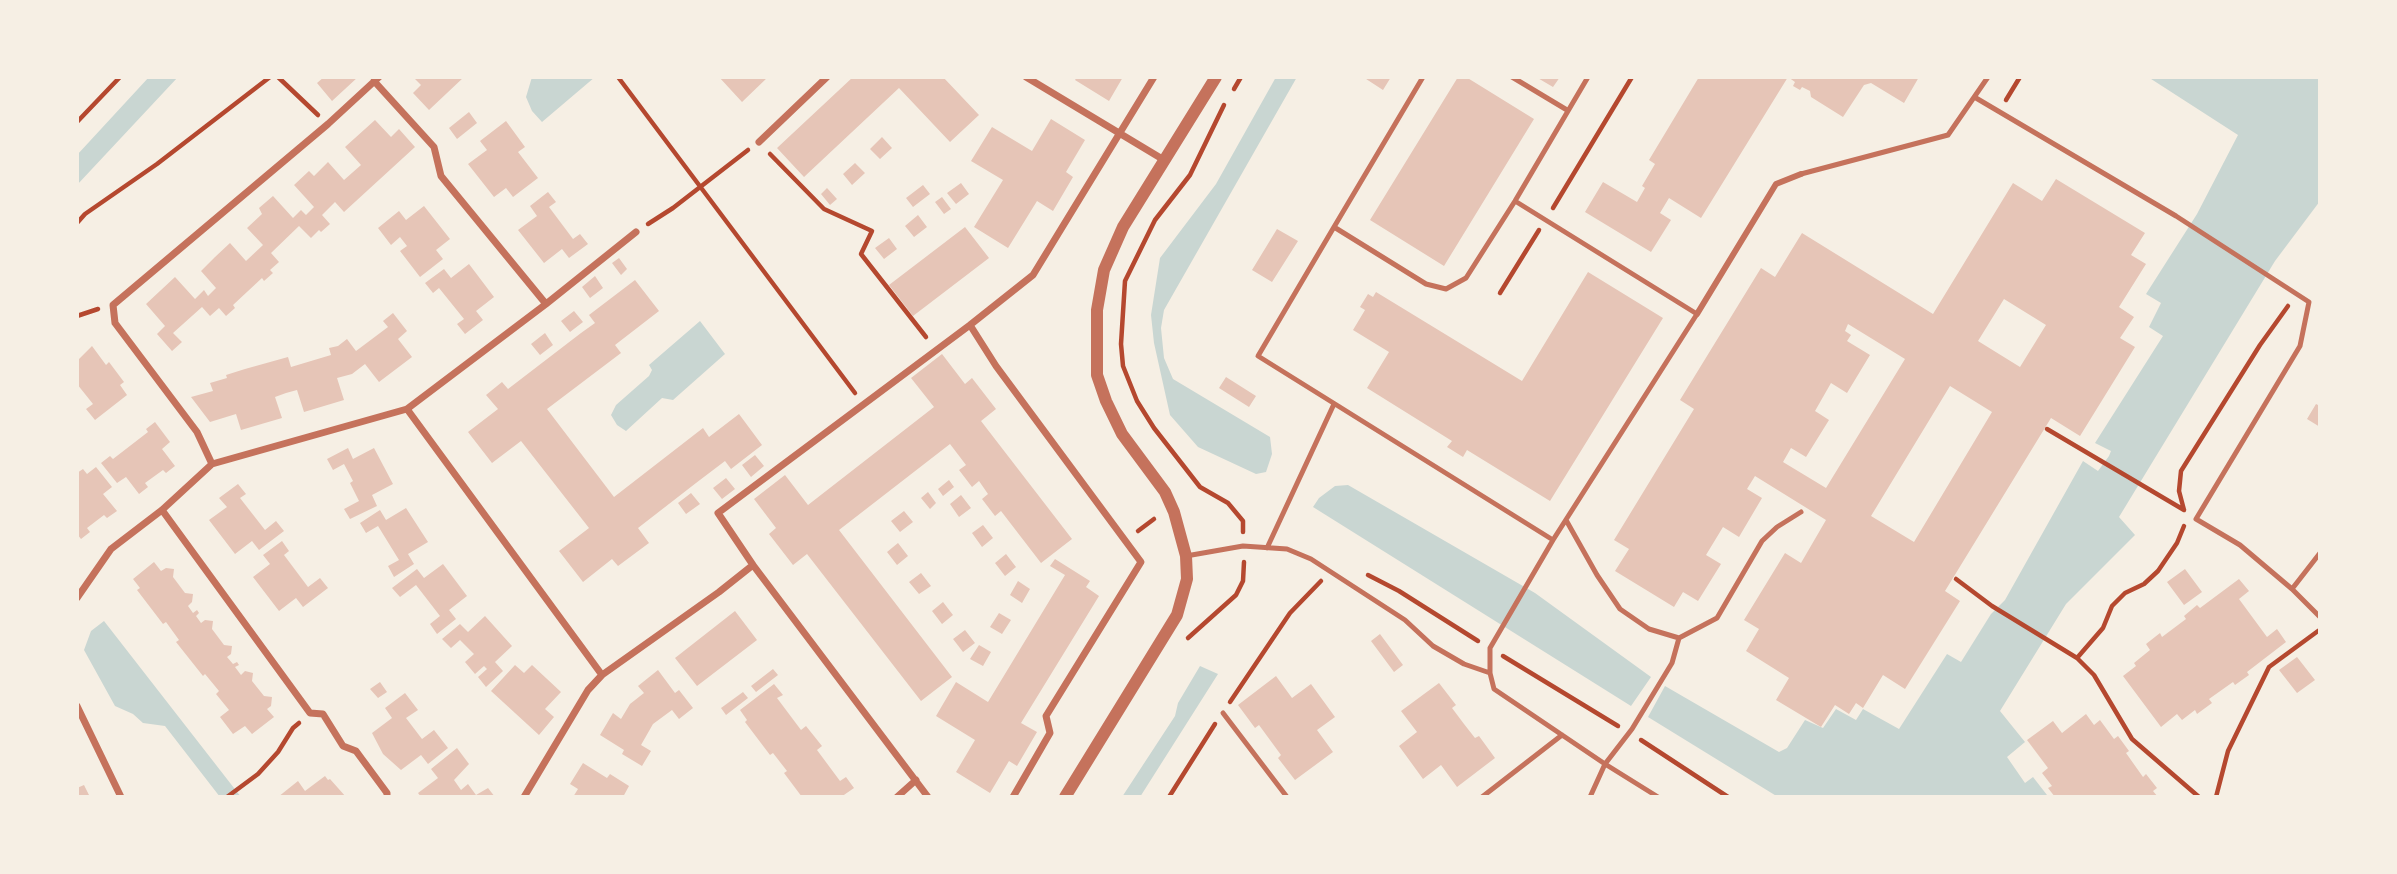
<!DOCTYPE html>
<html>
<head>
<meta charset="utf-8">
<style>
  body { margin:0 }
  #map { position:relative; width:2397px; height:874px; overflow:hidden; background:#f6efe4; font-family:"Alegreya Sans",sans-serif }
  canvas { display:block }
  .frame { position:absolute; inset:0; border:79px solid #f6efe4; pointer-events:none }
</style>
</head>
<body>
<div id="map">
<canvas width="2397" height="874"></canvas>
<div class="frame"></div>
</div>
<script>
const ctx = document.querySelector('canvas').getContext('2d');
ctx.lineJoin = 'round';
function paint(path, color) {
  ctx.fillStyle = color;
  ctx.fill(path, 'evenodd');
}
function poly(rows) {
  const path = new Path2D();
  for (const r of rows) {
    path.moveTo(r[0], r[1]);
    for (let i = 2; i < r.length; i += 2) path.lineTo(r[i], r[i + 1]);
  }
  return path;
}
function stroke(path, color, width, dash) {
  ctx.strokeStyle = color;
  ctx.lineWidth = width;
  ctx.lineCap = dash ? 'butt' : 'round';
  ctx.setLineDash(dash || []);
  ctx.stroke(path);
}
paint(poly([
  [149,77,178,77,77,185,77,155],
  [532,77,595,77,542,122,532,111,526,97],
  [1276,77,1297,77,1164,310,1161,328,1164,358,1173,379,1270,437,1272,454,1266,472,1256,474,1198,447,1170,415,1154,343,1151,315,1160,258,1216,184],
  [2148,77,2320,77,2320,201,2275,261,2119,517,2135,535,2066,604,2000,711,2025,742,2007,757,2025,783,2033,777,2047,795,2044,797,1778,797,1648,717,1665,686,1779,752,1787,748,1805,720,1823,728,1836,709,1856,720,1863,709,1899,729,1947,654,1961,662,1991,614,2005,600,2083,461,2098,471,2109,456,2111,451,2095,443,2163,336,2149,327,2161,303,2146,294,2197,214,2238,135],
  [700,321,725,354,673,400,662,398,626,431,617,425,611,415,616,405,649,376,652,370,649,365],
  [1348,485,1535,593,1651,677,1631,706,1313,507,1319,498,1335,486],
  [104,621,241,797,220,797,165,726,143,723,133,714,115,706,84,650,91,631],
  [1200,666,1218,674,1140,797,1122,797,1175,716,1178,703]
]), '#c9d6d2');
paint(poly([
  [324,77,358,77,332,101,317,83],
  [413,77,464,77,429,110,413,93,421,85],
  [719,77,768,77,742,102],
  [853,77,943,77,979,115,950,142,899,88,804,177,777,148],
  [1077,77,1123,77,1109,101,1075,80],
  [1363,77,1391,77,1383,90],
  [1458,77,1466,77,1534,119,1444,266,1370,220],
  [1536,77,1560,77,1553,87],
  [1699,77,1919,77,1904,103,1871,83,1864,85,1843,117,1811,97,1810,91,1802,87,1800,90,1793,86,1795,82,1788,77,1701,218,1669,198,1660,213,1671,220,1651,252,1585,212,1603,182,1637,202,1645,188,1642,186,1655,164,1649,160],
  [469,112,477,123,457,139,449,128],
  [1051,119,1085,140,1066,172,1073,177,1053,211,1037,201,1008,248,974,227,1003,180,971,161,992,127,1032,151],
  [375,120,391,137,399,129,415,147,344,212,335,202,322,215,330,224,321,232,319,230,311,238,299,226,271,253,279,262,270,270,273,273,264,281,262,278,233,305,235,308,226,316,219,308,210,316,202,307,173,333,182,342,172,351,157,334,165,326,146,304,175,277,195,299,204,290,208,296,216,288,201,271,215,257,230,243,246,261,263,245,247,228,262,214,259,208,273,196,293,218,301,210,306,215,314,207,294,185,309,171,314,176,328,162,344,180,361,165,345,147],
  [506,121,525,147,518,152,538,178,513,197,506,188,494,197,468,164,487,150,480,141],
  [882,137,892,148,880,159,870,149],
  [855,163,865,173,852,185,843,174],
  [2056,179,2145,233,2131,255,2146,264,2119,307,2134,317,2120,338,2135,347,2080,436,2051,418,1945,591,1960,601,1905,689,1883,675,1863,708,1856,703,1849,714,1835,705,1821,727,1776,700,1789,678,1746,651,1759,629,1744,620,1785,553,1801,563,1826,520,1755,476,1747,489,1762,498,1739,537,1723,527,1706,555,1721,564,1698,601,1683,592,1674,607,1615,571,1629,549,1614,540,1694,409,1680,400,1761,268,1775,277,1802,233,1933,314,2013,183,2042,201],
  [2004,299,2046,325,2020,367,1978,341],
  [1848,324,1905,359,1826,488,1783,462,1791,448,1806,457,1829,420,1815,411,1831,383,1847,393,1870,355,1847,341,1851,335,1845,331],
  [1950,386,1992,412,1914,542,1871,516],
  [961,183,969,194,956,204,947,193],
  [923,185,930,194,913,207,906,198],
  [827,188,837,199,830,205,821,194],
  [548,192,556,202,549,207,573,239,580,234,588,244,569,258,562,249,544,263,518,230,537,216,530,206],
  [942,197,951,209,944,214,935,202],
  [424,206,450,239,436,250,443,259,420,277,400,251,407,246,400,237,391,245,378,228,399,211,406,220],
  [918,215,927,227,914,237,905,226],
  [965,227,989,258,913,316,889,285],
  [1277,229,1298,241,1272,282,1252,270],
  [889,238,897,249,884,259,875,248],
  [619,258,627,269,621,275,612,263],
  [469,264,494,297,476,311,483,320,465,334,457,324,464,319,439,288,433,293,425,283,444,269,451,278],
  [1588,272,1663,318,1550,501,1467,450,1463,457,1447,447,1452,441,1367,388,1389,352,1353,330,1365,310,1360,307,1368,294,1373,297,1376,292,1522,381],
  [595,276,603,288,590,298,582,287],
  [635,280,659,311,615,345,621,353,547,409,614,497,703,428,709,437,739,414,762,445,731,469,725,461,696,483,638,528,649,543,618,566,612,559,583,582,559,551,589,528,521,441,492,463,468,432,498,409,486,395,502,382,508,389,581,333,595,323,589,315],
  [574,311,583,322,570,332,561,321],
  [393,313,407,331,398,339,412,357,379,382,365,364,352,374,337,378,344,400,304,412,297,390,286,393,275,397,282,418,241,430,236,414,210,422,191,397,213,391,210,383,227,378,226,375,245,369,288,357,291,367,331,355,329,348,338,346,347,339,356,351,388,327,383,321],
  [545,333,553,345,540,355,531,344],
  [92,346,106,365,109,362,124,382,120,385,127,395,95,420,86,409,93,404,77,384,77,361],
  [942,354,965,384,972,378,996,409,981,421,1072,539,1041,563,1001,511,995,516,982,499,988,494,979,481,972,487,959,470,966,465,950,444,839,530,952,677,921,701,807,554,793,565,769,534,776,528,754,499,785,475,808,505,934,407,911,378],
  [1226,377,1256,396,1249,407,1219,388],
  [2316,404,2320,406,2320,427,2307,419],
  [155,422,170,442,162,449,175,466,166,473,163,470,145,483,148,487,139,494,126,477,117,483,101,463,110,456,113,459,148,432,146,429],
  [348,448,353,459,374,448,393,484,372,495,377,506,350,519,344,509,359,501,350,483,353,481,344,464,333,470,327,459],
  [755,455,764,466,751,477,742,465],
  [96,467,112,487,103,494,117,511,107,518,104,515,87,528,90,532,81,539,77,534,77,473,83,469,87,474],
  [726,478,735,489,722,499,713,488],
  [949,480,954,487,943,496,938,489],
  [238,484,246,494,240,498,265,530,276,521,284,531,259,550,252,541,235,554,209,520,227,507,219,498],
  [928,492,936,503,930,509,921,498],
  [691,493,700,504,686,514,678,503],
  [961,495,971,508,959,517,950,504],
  [406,508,428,542,408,554,414,564,394,577,388,566,399,560,378,526,366,533,360,523,380,510,386,520],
  [904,511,913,522,900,532,891,521],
  [983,525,993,538,982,547,972,533],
  [282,541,289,551,284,555,308,587,320,578,328,588,303,607,296,598,279,611,253,577,270,564,263,555],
  [898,543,908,556,897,565,887,552],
  [1006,554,1016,567,1005,576,995,563],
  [1055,559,1090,581,1086,587,1099,596,1021,723,1037,732,1017,766,1009,761,990,793,956,772,975,740,936,716,956,682,988,702,1065,575,1050,566],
  [154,562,161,571,166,568,174,569,173,577,185,593,193,594,192,602,188,606,193,613,197,610,199,613,196,616,201,623,205,620,213,621,212,629,224,645,232,646,231,654,227,657,233,664,237,662,239,665,235,667,241,675,245,671,253,673,252,681,264,696,272,697,271,706,267,709,274,717,252,734,245,726,233,734,220,717,229,710,216,694,219,691,205,674,203,676,176,642,179,640,166,622,163,624,137,590,140,588,133,579],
  [443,564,467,596,449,610,456,619,437,634,430,624,440,616,416,585,400,597,392,588,417,569,424,578],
  [2185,569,2202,592,2184,605,2167,582],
  [921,573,931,586,919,594,909,582],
  [2239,579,2249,591,2239,599,2267,637,2277,629,2286,642,2247,672,2249,675,2235,685,2233,682,2209,699,2212,703,2197,714,2195,710,2182,720,2177,714,2161,727,2123,676,2136,666,2134,663,2150,650,2146,644,2160,633,2162,637,2186,619,2184,616,2197,605,2200,608],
  [1018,581,1030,589,1022,603,1010,595],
  [943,602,953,615,942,624,932,611],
  [735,611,757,640,697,686,675,658],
  [999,613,1011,620,1002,634,990,627],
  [485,616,512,646,495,662,503,671,486,687,478,677,487,669,484,666,475,674,465,662,474,654,460,640,451,648,442,639,460,624,468,632],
  [965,630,975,643,963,652,953,639],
  [1380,634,1403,665,1394,672,1371,641],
  [979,645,991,652,983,666,970,659],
  [2297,657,2315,680,2297,693,2279,670],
  [515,665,524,673,532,665,561,692,545,709,554,717,539,735,491,691],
  [773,669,778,675,756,692,751,686],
  [658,670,675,693,679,690,693,708,679,719,672,710,653,724,641,745,651,751,642,766,622,754,624,750,600,735,613,713,621,719,630,704,644,693,638,686],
  [1276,676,1292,698,1311,684,1335,717,1317,730,1333,752,1295,780,1278,758,1281,755,1259,725,1255,728,1238,705],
  [380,682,387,692,378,698,370,689],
  [1439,683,1456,705,1452,708,1464,724,1475,738,1479,736,1495,758,1457,787,1441,765,1423,779,1399,746,1417,732,1401,711],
  [774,684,783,695,777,698,801,730,806,726,822,746,817,750,840,781,846,777,854,788,841,797,802,797,784,773,787,771,773,753,770,755,745,722,747,720,740,710],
  [743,692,748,698,726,715,721,708],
  [405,693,418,710,406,718,422,739,434,730,448,748,428,764,421,755,401,770,383,754,372,733,392,718,385,708],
  [2086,714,2094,725,2100,720,2114,739,2118,736,2129,751,2126,753,2143,777,2146,774,2157,788,2153,791,2158,797,2055,797,2048,788,2052,786,2042,773,2048,768,2027,740,2053,721,2062,733],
  [457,748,469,764,454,780,461,790,468,784,476,795,488,788,495,797,421,797,418,793,438,778,431,769],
  [583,763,607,778,610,774,629,786,623,797,610,795,609,797,573,797,578,789,570,784],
  [325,776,328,780,330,779,346,797,278,797,298,781,305,791],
  [84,785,89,795,77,797,77,788]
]), '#e6c5b7');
stroke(poly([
  [278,77,318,115],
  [618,77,855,393],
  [1234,89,1241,77],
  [2006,100,2020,77],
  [1224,105,1190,175,1155,220,1125,281,1121,344,1123,366,1137,401,1154,428,1200,487,1228,503,1243,521,1243,532],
  [77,122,120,77],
  [770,154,824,209,872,231,861,254,926,337],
  [1553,208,1632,77],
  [77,223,85,214,157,164,270,77],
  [648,224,673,208,748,150],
  [1500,293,1539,230],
  [77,316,98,309],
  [2047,429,2184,510],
  [2184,510,2179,491,2181,471,2260,345,2288,306],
  [1138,531,1154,519],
  [1368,575,1399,591,1478,641],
  [1956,579,1992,606,2077,658,2094,675,2132,739,2199,797],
  [1188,638,1236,595,1243,581,1244,562],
  [1503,656,1618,726],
  [2077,658,2103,628,2112,606,2125,593,2144,584,2158,571,2177,543,2184,526],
  [1230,702,1290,613,1321,581],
  [1641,740,1728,797],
  [227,797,258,774,278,752,293,728,299,723],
  [1169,797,1215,724],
  [2216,797,2228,751,2269,667,2318,631]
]), '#b5482f', 4.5);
stroke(poly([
  [1423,77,1334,227,1426,284,1446,289,1466,278,1515,201,1588,77],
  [1512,77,1567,110],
  [1976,98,2176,216,2309,302,2300,346,2196,519,2240,545,2292,589,2320,617],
  [1801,174,1948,135,1988,77],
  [1515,201,1697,314,1553,540,1490,648,1490,673,1494,689,1605,764,1658,797],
  [1334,227,1258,356,1553,540],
  [1566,520,1597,575,1620,609,1649,629,1679,638],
  [1267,548,1334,404],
  [1186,556,1243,546,1287,549,1311,559,1405,620,1433,646,1464,664,1490,673],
  [2292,589,2320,553],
  [1223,713,1287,797],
  [1482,797,1562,735],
  [1590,797,1605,764,1632,729,1672,663,1679,638,1717,618,1762,541,1777,527,1801,512]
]), '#c5725c', 5);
stroke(poly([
  [1697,314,1776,184,1801,174]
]), '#c5725c', 6);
stroke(poly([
  [1026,77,1164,160],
  [374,81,434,147,441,176,546,304],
  [759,142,827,77],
  [970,325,996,366,1141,562,1046,716,1050,733,1013,797],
  [407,409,602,675],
  [212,464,197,432,115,323,113,305,328,124,379,77],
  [162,510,310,713,323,714,343,746,356,751,387,793,387,797],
  [753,565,928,797],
  [77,598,111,549,162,510,212,464,407,409,546,304,636,232],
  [77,706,121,797],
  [524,797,588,690,602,675,719,592,753,565,718,513,970,325,1033,275,1154,77],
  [897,797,916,780]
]), '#c5725c', 7);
stroke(poly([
  [1065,797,1177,615,1187,579,1186,556,1174,512,1165,492,1122,434,1106,401,1097,375,1097,310,1104,270,1123,227,1216,77]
]), '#c5725c', 12);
</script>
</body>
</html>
